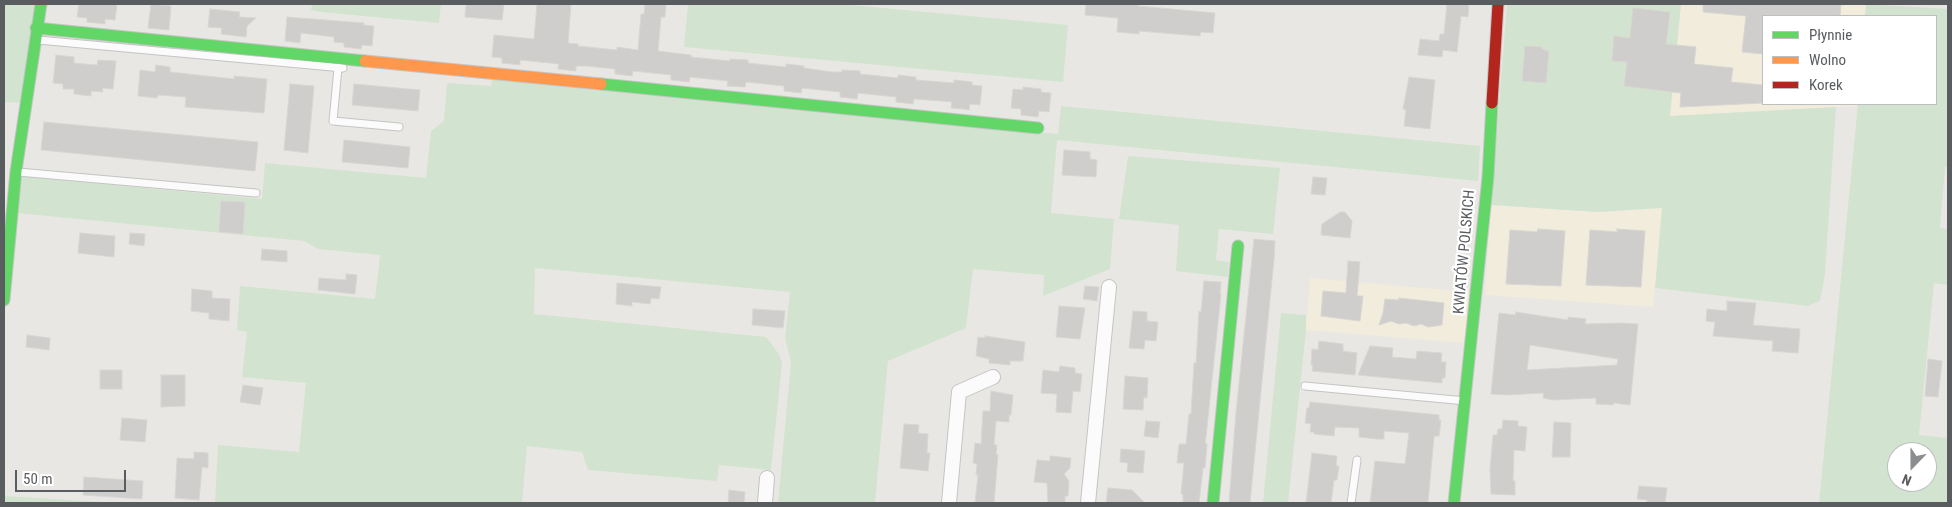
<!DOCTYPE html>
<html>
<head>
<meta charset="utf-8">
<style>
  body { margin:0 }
  #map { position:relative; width:1952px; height:507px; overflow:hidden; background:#e9e7e3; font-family:"Roboto Condensed",sans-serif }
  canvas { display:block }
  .frame { position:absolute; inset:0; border:5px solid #595d60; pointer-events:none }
  .legend { position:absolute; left:1762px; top:15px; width:175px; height:90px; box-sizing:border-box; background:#fff; border:1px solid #bdbebf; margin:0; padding:6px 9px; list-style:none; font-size:15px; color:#595d60 }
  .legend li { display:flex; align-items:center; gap:10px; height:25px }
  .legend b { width:25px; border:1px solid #bdbebf }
  .north { position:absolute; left:1887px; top:442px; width:50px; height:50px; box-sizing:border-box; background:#fff; border:1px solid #bdbebf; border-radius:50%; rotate:202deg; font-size:14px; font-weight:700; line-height:20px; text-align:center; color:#595d60 }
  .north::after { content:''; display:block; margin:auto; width:18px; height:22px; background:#8b8d8e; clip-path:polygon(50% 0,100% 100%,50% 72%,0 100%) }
  .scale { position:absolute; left:15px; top:470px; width:111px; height:22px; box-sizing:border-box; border:2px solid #595d60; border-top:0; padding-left:6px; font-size:15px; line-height:18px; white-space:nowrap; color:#595d60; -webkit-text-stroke:4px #fff; paint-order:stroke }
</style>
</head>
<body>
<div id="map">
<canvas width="1952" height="507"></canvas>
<div class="frame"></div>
<ul class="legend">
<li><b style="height:6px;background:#63d668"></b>Płynnie</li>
<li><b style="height:6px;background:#ff974d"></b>Wolno</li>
<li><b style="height:6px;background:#b3261e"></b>Korek</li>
</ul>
<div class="north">N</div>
<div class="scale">50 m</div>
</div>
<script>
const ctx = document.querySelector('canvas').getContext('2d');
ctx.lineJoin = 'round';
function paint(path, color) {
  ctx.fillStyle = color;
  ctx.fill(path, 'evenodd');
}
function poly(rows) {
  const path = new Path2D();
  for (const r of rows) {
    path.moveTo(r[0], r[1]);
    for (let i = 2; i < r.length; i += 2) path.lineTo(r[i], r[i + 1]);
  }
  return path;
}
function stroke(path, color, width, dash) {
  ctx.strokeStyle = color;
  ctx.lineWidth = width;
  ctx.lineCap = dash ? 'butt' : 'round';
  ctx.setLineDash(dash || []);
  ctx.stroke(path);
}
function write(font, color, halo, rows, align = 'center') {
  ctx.font = font + ' "Roboto Condensed",sans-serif';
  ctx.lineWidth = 4.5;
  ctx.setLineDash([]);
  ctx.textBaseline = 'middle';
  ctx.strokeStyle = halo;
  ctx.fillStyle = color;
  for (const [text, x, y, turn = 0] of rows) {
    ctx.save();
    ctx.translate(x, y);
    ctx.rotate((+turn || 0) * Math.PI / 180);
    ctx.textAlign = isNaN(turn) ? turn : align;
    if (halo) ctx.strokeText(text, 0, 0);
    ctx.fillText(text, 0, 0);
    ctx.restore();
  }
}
paint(poly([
  [1681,4,1866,4,1865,16,1763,16,1763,104,1858,104,1857,106,1670,116],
  [1491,205,1598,212,1663,208,1653,307,1485,295],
  [1310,278,1469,292,1465,343,1306,330]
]), '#f2ecdc');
paint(poly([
  [4,4,37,4,22,103,4,102],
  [312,4,441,4,439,23,321,12,311,10],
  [688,4,839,4,1068,25,1063,82,684,47],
  [1507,4,1681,4,1670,116,1836,107,1825,274,1820,301,1808,306,1655,288,1662,208,1598,212,1491,205],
  [1866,4,1948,9,1948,167,1945,167,1940,228,1948,229,1948,285,1934,283,1919,435,1948,438,1948,503,1819,503,1858,104,1936,104,1936,16,1865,16],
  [1897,452,1927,452,1927,482,1897,482],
  [492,78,1058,134,1061,106,1480,146,1478,181,1057,140,1051,213,1114,219,1110,269,1043,296,1044,275,973,269,966,328,888,361,875,503,778,503,791,362,785,338,790,292,535,268,534,314,766,337,779,354,782,363,771,470,719,465,717,481,588,470,582,452,527,446,522,503,215,503,218,445,299,452,306,383,242,377,247,332,237,330,240,286,375,299,380,255,318,249,304,241,17,213,20,176,262,199,265,163,426,178,431,131,444,121,447,83,491,86],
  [1128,156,1280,168,1273,234,1219,229,1216,260,1229,262,1228,277,1176,271,1179,225,1119,219],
  [1281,313,1306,315,1306,330,1288,503,1263,503],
  [4,496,118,503,4,503]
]), '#d2e4cf');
const building = poly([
  [79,4,117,4,115,20,105,19,105,24,87,22,87,18,77,17,79,4],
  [151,4,171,6,169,30,148,28,151,4],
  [466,4,504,4,502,20,465,17,466,4],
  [537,4,571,4,568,43,578,44,578,46,617,50,617,47,638,50,641,14,644,14,645,4,666,4,665,17,661,17,658,51,691,55,691,57,711,59,730,61,730,59,748,60,748,63,786,67,786,64,804,66,804,68,832,72,842,72,842,70,860,71,860,74,870,75,898,78,898,75,916,77,916,80,954,83,954,80,972,82,972,85,982,86,980,105,970,104,969,110,963,109,951,108,952,102,942,101,914,99,913,104,896,102,896,97,858,93,857,99,840,97,840,92,802,88,801,93,784,91,784,86,746,82,745,87,727,86,728,81,690,77,689,82,671,80,671,75,633,71,632,76,615,74,615,69,586,66,576,66,576,71,558,69,559,64,530,61,520,60,520,65,502,63,502,58,492,57,494,35,534,39,537,4],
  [1086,4,1138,4,1138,6,1215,13,1213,33,1201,32,1200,36,1139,31,1139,34,1117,32,1118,18,1085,15,1086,4],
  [1447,4,1469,4,1468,17,1461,16,1457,52,1443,50,1442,57,1418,55,1420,39,1439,41,1440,34,1444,34,1447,4],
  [1703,4,1830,4,1841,5,1840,16,1763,16,1763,54,1742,52,1746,16,1703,12,1703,4],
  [1633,8,1670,12,1666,44,1696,47,1694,64,1733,68,1731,82,1763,85,1763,103,1680,107,1681,93,1624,86,1627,62,1612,61,1614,36,1630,38,1633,8],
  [210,9,240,12,239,17,256,18,247,26,246,37,221,34,222,28,208,27,210,9],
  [287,17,364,23,364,25,374,26,372,46,362,45,361,49,344,47,344,43,334,42,334,37,301,33,300,43,285,41,287,17],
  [1525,46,1542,47,1542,49,1549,52,1546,83,1522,81,1525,46],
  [56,55,74,57,74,63,97,65,98,60,116,61,113,89,102,88,103,92,91,91,91,96,74,94,74,89,63,89,63,84,53,83,56,55],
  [156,65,170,67,170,72,234,79,234,76,267,79,264,113,185,107,186,97,158,95,157,98,138,96,140,70,155,72,156,65],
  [1409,77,1435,80,1430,129,1404,126,1406,110,1403,109,1409,77],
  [290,84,314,86,308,153,284,150,290,84],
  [354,84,420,90,418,111,352,105,354,84],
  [1023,87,1041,89,1041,92,1051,93,1049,112,1039,111,1038,117,1021,115,1021,109,1011,108,1013,89,1023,90,1023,87],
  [44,122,258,142,255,171,41,150,44,122],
  [344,140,410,147,408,168,342,162,344,140],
  [1064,150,1090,152,1090,159,1097,160,1096,177,1062,175,1064,150],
  [1313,177,1327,178,1325,195,1311,194,1313,177],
  [221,201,245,202,243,234,219,232,221,201],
  [1340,212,1345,212,1352,221,1350,238,1321,235,1322,224,1340,212],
  [1538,229,1565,231,1561,286,1506,284,1510,230,1537,232,1538,229],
  [1617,229,1645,231,1641,287,1586,285,1590,230,1617,232,1617,229],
  [80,233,115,236,114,257,78,253,80,233],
  [130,233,145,234,144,246,129,244,130,233],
  [1254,239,1275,241,1274,259,1250,503,1229,503,1236,412,1254,239],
  [262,249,287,251,287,262,261,260,262,249],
  [1348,261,1360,262,1357,296,1363,296,1360,321,1321,316,1323,291,1346,293,1348,261],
  [346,274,357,275,355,294,318,290,319,278,346,280,346,274],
  [1204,281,1221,282,1220,294,1221,294,1206,437,1205,443,1207,444,1205,468,1203,468,1199,503,1183,503,1183,494,1181,494,1184,463,1177,463,1179,444,1186,444,1189,414,1191,414,1194,363,1196,363,1199,311,1201,312,1204,281],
  [617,283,661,287,659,299,651,298,650,304,632,302,632,306,616,304,617,283],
  [1085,286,1099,287,1097,301,1083,299,1085,286],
  [192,289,212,291,212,298,230,299,229,321,209,319,209,313,191,311,192,289],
  [1399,298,1444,303,1442,325,1428,327,1421,324,1414,326,1406,323,1399,324,1391,321,1379,325,1383,313,1385,299,1399,300,1399,298],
  [1727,301,1756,303,1753,325,1800,329,1798,353,1772,351,1773,341,1713,336,1715,322,1706,321,1707,309,1727,311,1727,301],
  [1059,306,1085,308,1080,339,1056,337,1059,306],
  [753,309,785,311,783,328,752,325,753,309],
  [1133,311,1147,312,1147,321,1158,322,1156,341,1145,340,1144,349,1129,348,1133,311],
  [1516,312,1568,320,1568,317,1586,319,1585,324,1621,323,1638,324,1630,405,1614,403,1613,405,1596,404,1596,398,1553,400,1543,398,1544,393,1507,395,1491,394,1499,313,1515,315,1516,312],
  [1530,345,1618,359,1617,365,1527,370,1530,345],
  [27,335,50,338,49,350,26,347,27,335],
  [985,336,1025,342,1023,361,1010,361,1010,365,989,363,989,359,976,356,978,337,985,338,985,336],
  [1319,341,1343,344,1343,351,1357,353,1355,375,1312,371,1313,365,1311,365,1312,349,1318,350,1319,341],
  [1370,346,1393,348,1392,357,1416,359,1417,351,1442,353,1441,362,1446,362,1445,378,1442,378,1442,383,1358,375,1370,346],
  [1928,359,1942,361,1938,397,1925,396,1928,359],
  [1060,366,1075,368,1075,373,1082,374,1080,392,1073,391,1071,413,1056,412,1057,394,1041,393,1043,370,1059,372,1060,366],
  [100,370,122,370,122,389,100,389,100,370],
  [161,375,185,375,185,406,161,407,161,375],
  [1125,376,1148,378,1147,398,1144,397,1143,410,1123,409,1125,376],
  [243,385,263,388,260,405,240,402,243,385],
  [991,391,1013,395,1011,415,1009,415,1009,422,996,421,994,445,997,445,996,454,998,455,994,503,975,503,978,475,976,475,977,464,973,463,975,443,981,444,983,411,990,411,991,391],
  [1310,402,1439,415,1439,420,1441,420,1439,436,1434,436,1428,503,1370,503,1375,461,1405,464,1409,433,1384,431,1384,439,1376,439,1359,437,1359,428,1335,427,1334,436,1314,434,1314,432,1310,432,1311,424,1305,423,1307,408,1309,408,1310,402],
  [122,418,147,420,145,442,120,440,122,418],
  [1503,420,1518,421,1518,426,1527,427,1525,451,1514,450,1513,481,1515,481,1515,495,1491,494,1490,469,1493,435,1497,435,1498,429,1502,429,1503,420],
  [1146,421,1160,422,1158,438,1144,436,1146,421],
  [1554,422,1571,423,1570,457,1552,457,1554,422],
  [904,424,919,425,918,433,928,434,927,453,930,453,928,471,900,468,904,424],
  [1121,449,1145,451,1143,473,1127,472,1128,463,1120,462,1121,449],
  [194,452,208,453,208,468,202,467,199,500,175,498,177,458,194,459,194,452],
  [1312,453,1337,456,1336,466,1339,466,1337,480,1334,480,1331,503,1306,503,1312,453],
  [1050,456,1071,458,1070,468,1064,474,1069,481,1068,496,1065,496,1065,503,1048,503,1047,483,1034,482,1037,460,1050,461,1050,456],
  [84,477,143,481,142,499,83,495,84,477],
  [1639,486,1667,488,1665,503,1647,503,1647,500,1637,499,1639,486],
  [1108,488,1132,490,1145,503,1106,503,1108,488],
  [729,490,745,492,744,503,728,503,729,490]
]);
paint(building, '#cfcecc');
stroke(building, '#d8d6d2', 1);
const lane = poly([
  [38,40,343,68],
  [338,68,333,121,399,127],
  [18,172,256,193],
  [1305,386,1466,401],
  [1351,503,1357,460]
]);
const street = poly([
  [765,503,767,478],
  [949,503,959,392,993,377],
  [1088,503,1109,287]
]);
const fast = poly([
  [36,28,365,61],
  [601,84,1038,128],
  [4,300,16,171,41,4],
  [1213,503,1238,246],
  [1454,503,1488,177,1492,103]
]);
const slow = poly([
  [365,61,601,84]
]);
const jam = poly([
  [1492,103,1498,4]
]);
stroke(lane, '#c4c4c4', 9);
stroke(street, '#c4c4c4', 16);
stroke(fast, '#c5c5c5', 13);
stroke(slow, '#c5c5c5', 13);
stroke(jam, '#c5c5c5', 13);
stroke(lane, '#fcfbfb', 7);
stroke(street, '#fcfbfb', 14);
stroke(fast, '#63d668', 11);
stroke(slow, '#ff974d', 11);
stroke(jam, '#b3261e', 11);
write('15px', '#595d60', '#fff', [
  ["KWIATÓW POLSKICH",1465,252,-85]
]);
</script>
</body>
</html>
